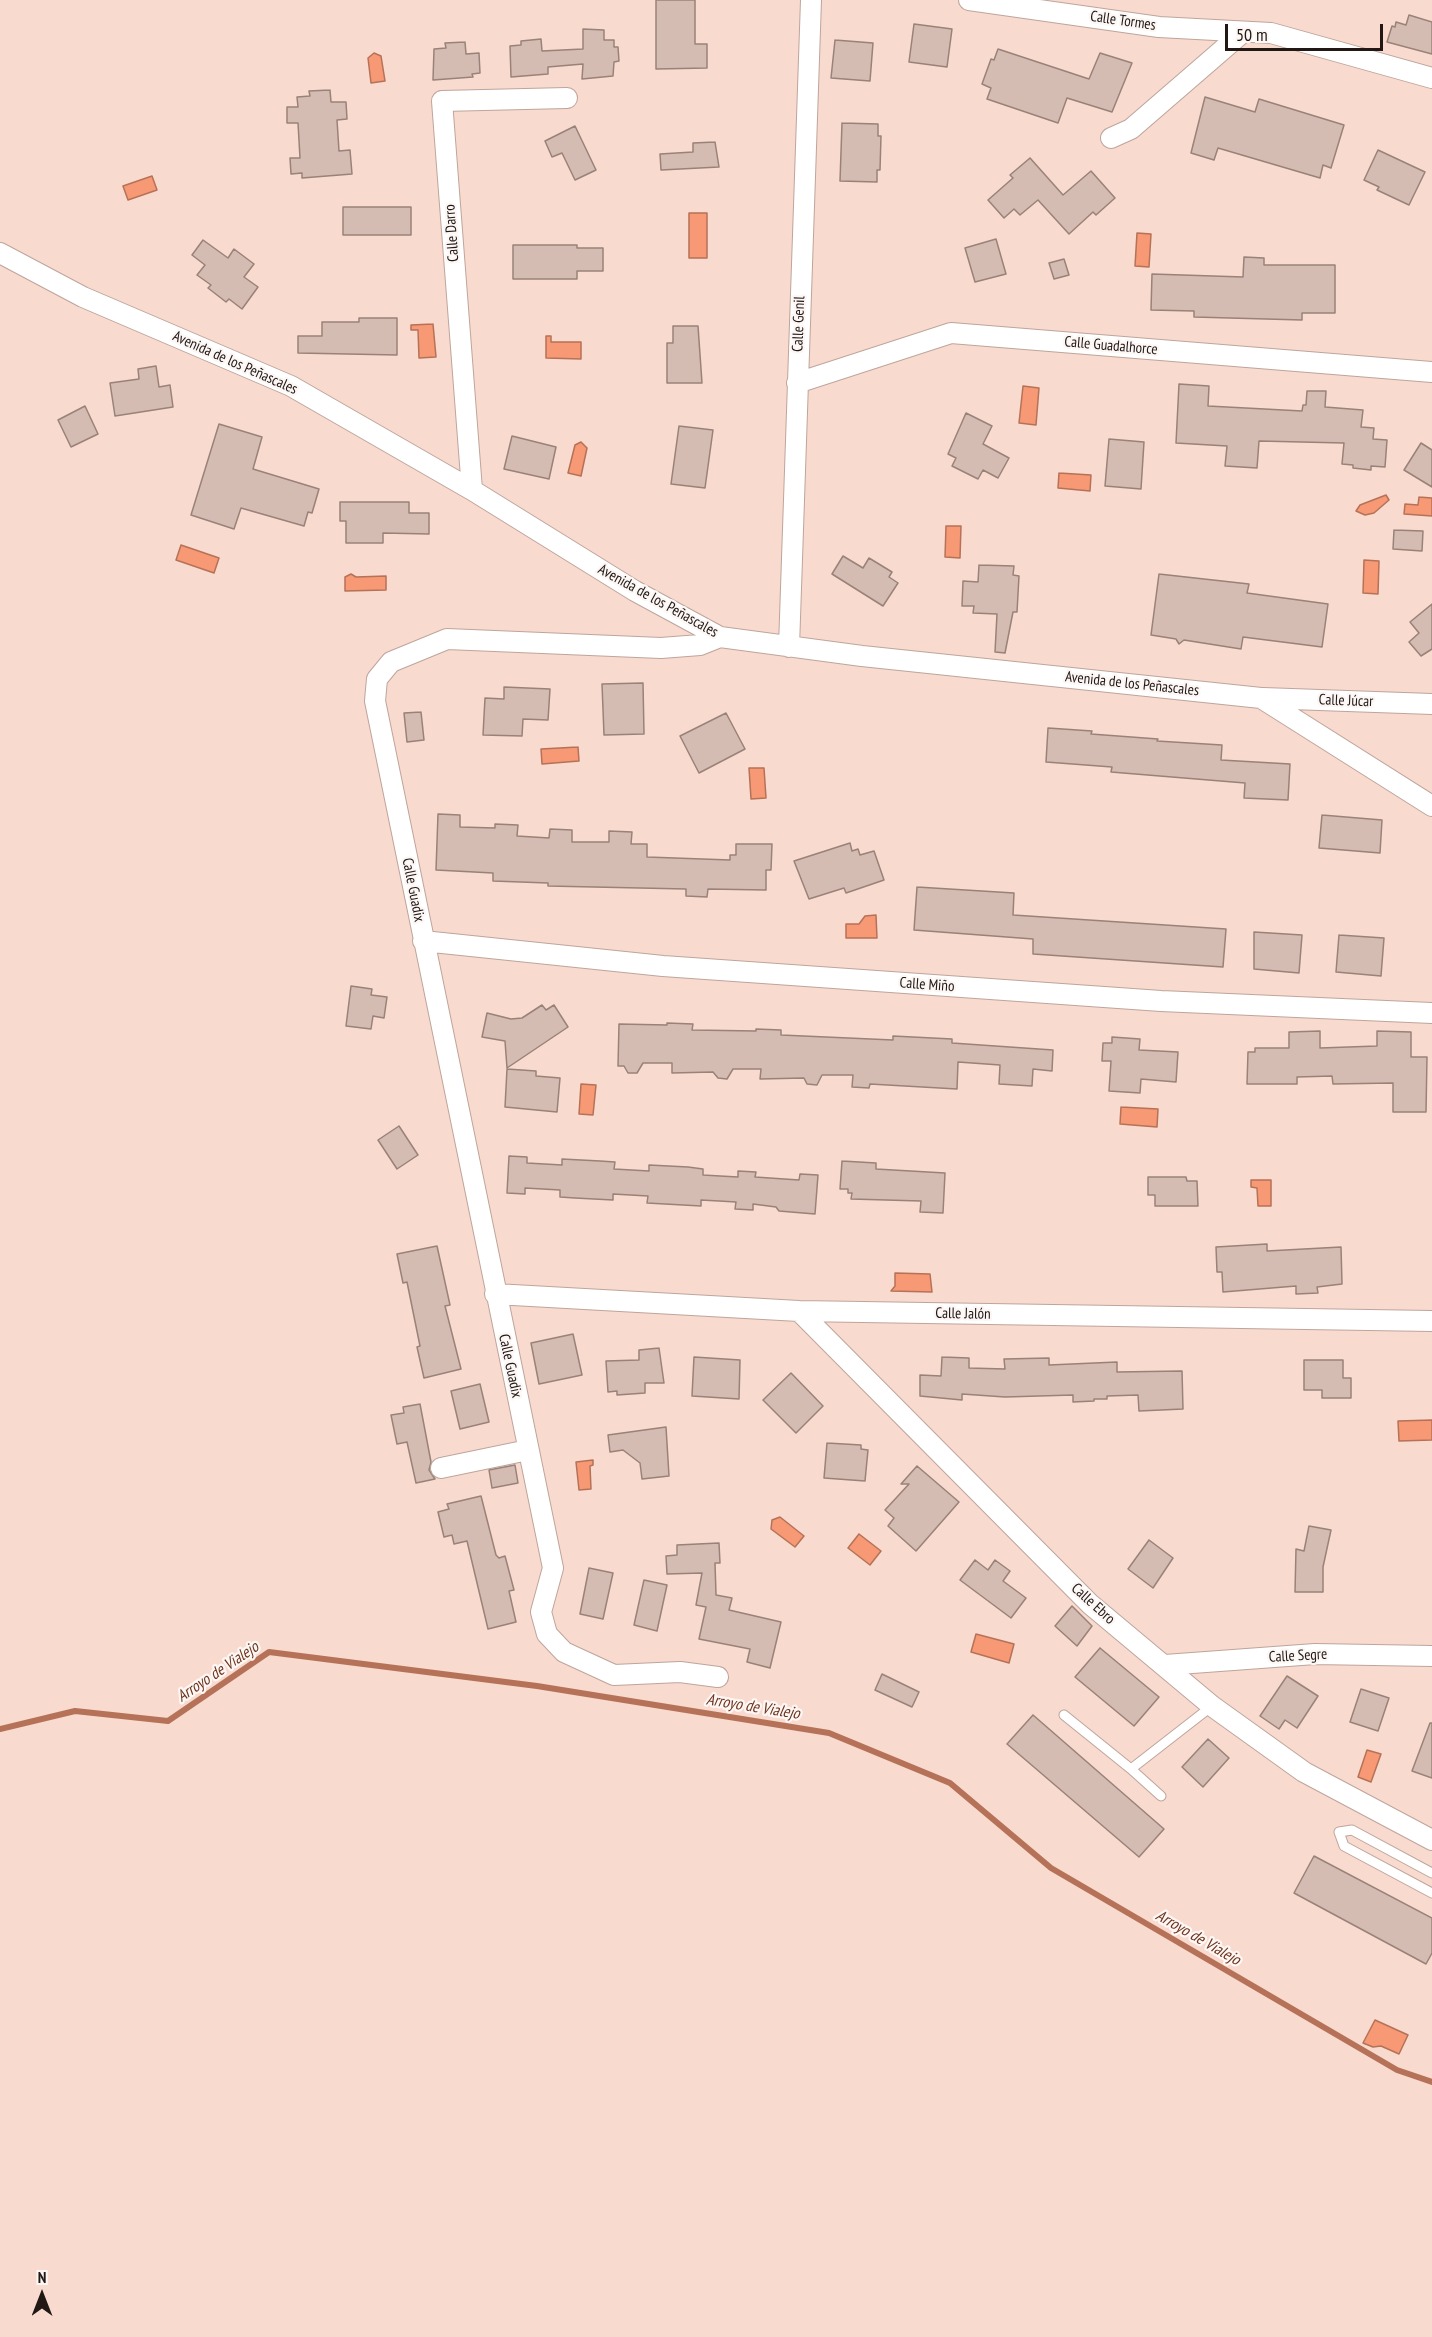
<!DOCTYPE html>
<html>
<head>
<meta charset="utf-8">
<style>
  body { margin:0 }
  #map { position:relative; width:1432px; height:2337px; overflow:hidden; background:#fcf7f5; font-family:"PT Sans Narrow",sans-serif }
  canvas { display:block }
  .north { position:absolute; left:12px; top:2265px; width:60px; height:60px; -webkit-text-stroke:4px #fcf7f5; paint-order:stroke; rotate:0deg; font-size:16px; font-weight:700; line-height:24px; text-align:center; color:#211815 }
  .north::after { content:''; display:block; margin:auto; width:21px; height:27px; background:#211815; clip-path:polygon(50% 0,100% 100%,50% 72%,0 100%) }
  .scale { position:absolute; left:1225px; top:24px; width:158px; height:27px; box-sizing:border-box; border:3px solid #211815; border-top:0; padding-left:8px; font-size:18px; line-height:21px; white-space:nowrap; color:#211815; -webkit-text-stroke:4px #fcf7f5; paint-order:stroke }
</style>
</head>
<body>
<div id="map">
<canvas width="1432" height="2337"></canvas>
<div class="north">N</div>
<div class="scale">50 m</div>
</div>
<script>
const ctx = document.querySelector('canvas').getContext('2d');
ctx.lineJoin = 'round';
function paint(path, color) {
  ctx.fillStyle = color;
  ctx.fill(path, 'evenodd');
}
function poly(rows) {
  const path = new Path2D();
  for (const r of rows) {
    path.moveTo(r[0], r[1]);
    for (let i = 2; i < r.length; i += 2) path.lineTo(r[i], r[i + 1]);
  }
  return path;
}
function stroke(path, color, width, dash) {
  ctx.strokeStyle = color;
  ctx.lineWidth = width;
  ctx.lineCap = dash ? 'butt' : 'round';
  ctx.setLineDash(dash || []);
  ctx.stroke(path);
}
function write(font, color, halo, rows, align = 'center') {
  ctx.font = font + ' "PT Sans Narrow",sans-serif';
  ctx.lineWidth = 4.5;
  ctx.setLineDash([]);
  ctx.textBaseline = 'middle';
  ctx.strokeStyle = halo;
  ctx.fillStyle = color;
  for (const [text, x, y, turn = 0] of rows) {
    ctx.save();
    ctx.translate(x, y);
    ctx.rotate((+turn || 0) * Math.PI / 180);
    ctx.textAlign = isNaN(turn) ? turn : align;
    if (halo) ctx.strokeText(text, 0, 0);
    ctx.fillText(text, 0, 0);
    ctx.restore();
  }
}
paint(poly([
  [0,0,1432,0,1432,2337,0,2337]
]), '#f8dace');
const water = poly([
  [374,53,381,56,385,81,371,83,368,58,374,53],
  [152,176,157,190,128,200,123,186,152,176],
  [689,213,707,213,707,258,689,258,689,213],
  [1137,233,1151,234,1149,267,1135,266,1137,233],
  [433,324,436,357,419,358,418,330,411,330,411,325,433,324],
  [546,336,551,336,551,342,581,342,581,359,546,358,546,336],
  [1023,386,1039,388,1036,425,1019,423,1023,386],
  [581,442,587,448,581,476,568,473,575,445,581,442],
  [1059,473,1091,475,1090,491,1058,488,1059,473],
  [1386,495,1389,500,1374,513,1365,515,1356,511,1360,505,1386,495],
  [1419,497,1432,498,1432,516,1404,514,1405,504,1418,505,1419,497],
  [946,526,961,526,960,558,945,557,946,526],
  [181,545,219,558,214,573,176,560,181,545],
  [1364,560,1379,561,1378,594,1363,593,1364,560],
  [351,574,356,577,386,576,386,590,345,591,345,577,351,574],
  [578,747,579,761,542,764,541,749,578,747],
  [749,768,764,768,766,798,751,799,749,768],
  [876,915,877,938,846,938,846,924,859,924,865,916,876,915],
  [581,1084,596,1085,593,1115,579,1114,581,1084],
  [1121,1107,1158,1109,1157,1127,1120,1124,1121,1107],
  [1251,1180,1271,1180,1271,1206,1258,1206,1257,1188,1251,1187,1251,1180],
  [895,1273,930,1274,932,1292,891,1291,895,1286,895,1273],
  [1432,1420,1432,1440,1399,1441,1398,1421,1432,1420],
  [593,1460,593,1465,590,1466,591,1489,579,1490,576,1462,593,1460],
  [780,1517,804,1536,795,1547,771,1529,772,1520,780,1517],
  [859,1534,881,1551,870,1565,848,1548,859,1534],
  [976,1634,1014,1644,1009,1663,971,1652,976,1634],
  [1367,1750,1381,1754,1371,1782,1358,1777,1367,1750],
  [1375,2020,1408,2035,1399,2054,1381,2046,1373,2047,1363,2043,1375,2020]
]);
paint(water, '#f69974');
stroke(water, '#b67258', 1.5);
stroke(poly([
  [0,1729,75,1711,168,1721,269,1652,537,1686,829,1733,950,1783,1051,1868,1397,2070,1432,2082]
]), '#b67258', 6);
const building = poly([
  [656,0,695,0,695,44,707,44,707,68,656,69,656,0],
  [1409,15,1432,22,1432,54,1387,42,1392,26,1395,27,1396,22,1406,25,1409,15],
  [914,24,952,29,947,67,909,62,914,24],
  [583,29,604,30,604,40,614,40,614,47,618,47,619,61,614,62,613,76,582,79,583,64,548,67,548,74,511,77,510,46,521,45,521,41,541,39,542,51,583,49,583,29],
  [835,40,873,43,870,81,831,78,835,40],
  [465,42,466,54,479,53,480,73,472,74,473,77,433,80,434,49,446,48,445,43,465,42],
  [998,49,1089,79,1100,53,1132,63,1112,112,1067,98,1058,123,987,99,991,88,982,84,991,59,994,60,998,49],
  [330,90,331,102,346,102,347,119,337,120,339,151,350,150,352,174,302,178,302,173,291,174,290,158,300,158,298,123,287,123,287,107,298,107,297,97,310,96,309,91,330,90],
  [1205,97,1255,112,1259,99,1344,125,1331,168,1323,165,1320,178,1218,148,1214,160,1191,153,1205,97],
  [842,123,878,124,878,136,881,136,880,170,877,170,877,182,840,181,842,123],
  [575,126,596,170,575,180,562,153,552,157,545,141,575,126],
  [715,142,719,167,661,170,660,154,693,152,693,143,715,142],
  [1378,150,1425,172,1409,205,1377,190,1379,187,1364,180,1378,150],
  [1030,158,1063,195,1091,171,1115,198,1096,215,1093,212,1069,234,1038,200,1020,215,1014,209,1004,218,988,200,1013,178,1010,175,1030,158],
  [343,207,411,207,411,235,343,235,343,207],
  [996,239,1006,274,975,282,965,248,996,239],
  [203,240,228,258,234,249,254,264,244,277,258,287,242,309,229,299,226,302,208,288,211,285,197,275,205,265,192,255,203,240],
  [513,245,577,245,577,248,603,248,603,271,577,271,577,279,513,279,513,245],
  [1244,257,1264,258,1264,265,1335,265,1335,313,1302,313,1302,320,1194,317,1194,311,1151,310,1152,274,1243,277,1244,257],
  [1064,259,1069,275,1054,279,1049,263,1064,259],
  [359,318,397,318,397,355,298,353,298,336,322,336,322,322,359,322,359,318],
  [673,326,698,326,702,383,667,383,667,343,673,343,673,326],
  [156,366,159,387,170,385,173,407,115,416,110,383,139,379,138,369,156,366],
  [1179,384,1209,386,1208,406,1302,411,1303,405,1306,405,1307,391,1326,391,1325,407,1363,410,1361,427,1374,428,1373,439,1387,440,1385,467,1371,466,1371,470,1353,468,1353,465,1342,464,1344,443,1259,441,1257,468,1225,466,1227,446,1176,443,1179,384],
  [85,406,98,434,71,447,58,420,85,406],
  [966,413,992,426,983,444,1009,458,998,478,983,470,978,479,952,466,956,458,948,454,966,413],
  [219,424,262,437,253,469,319,489,312,513,308,512,304,526,241,508,234,529,191,515,219,424],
  [679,426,713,430,705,488,671,484,679,426],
  [512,436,556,447,549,479,504,469,512,436],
  [1109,439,1144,442,1141,489,1105,486,1109,439],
  [1421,443,1432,450,1432,487,1404,470,1421,443],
  [340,502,409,502,409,513,429,513,429,534,383,533,383,543,346,543,346,521,340,521,340,502],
  [1394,530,1423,531,1422,551,1393,549,1394,530],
  [843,556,863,568,869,558,892,572,889,577,898,583,883,606,832,574,843,556],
  [979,565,1014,566,1013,575,1019,576,1017,612,1013,612,1005,653,995,652,997,614,973,613,974,606,962,606,963,581,978,582,979,565],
  [1159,574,1249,584,1247,593,1328,604,1322,647,1243,637,1241,649,1184,640,1179,644,1176,639,1151,635,1159,574],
  [1432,604,1432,649,1421,656,1409,642,1419,633,1410,622,1432,604],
  [643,683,644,734,604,735,602,684,643,683],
  [504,687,550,689,548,720,523,719,522,736,483,735,485,698,504,699,504,687],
  [421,712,424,740,407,742,404,713,421,712],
  [726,713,745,749,699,773,680,736,726,713],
  [1048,728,1092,731,1091,734,1158,739,1157,741,1222,745,1221,760,1290,764,1288,800,1244,798,1245,783,1111,772,1112,767,1046,762,1048,728],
  [438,814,460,815,460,827,495,828,495,824,518,825,517,836,549,838,550,829,572,830,572,842,609,842,609,831,632,832,631,844,647,844,647,857,730,860,730,855,736,855,736,844,772,844,771,870,766,870,766,890,708,889,707,897,686,896,686,889,548,886,548,883,493,881,493,873,436,870,438,814],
  [1322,815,1382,820,1380,853,1319,848,1322,815],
  [850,843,852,851,858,849,860,855,874,851,884,880,846,893,844,888,809,899,794,861,850,843],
  [917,887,1014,893,1013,915,1226,929,1223,967,1033,954,1033,939,914,930,917,887],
  [1254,932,1302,935,1299,973,1254,969,1254,932],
  [1339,935,1384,938,1381,976,1336,972,1339,935],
  [351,986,372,989,371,995,387,997,384,1018,373,1016,371,1029,346,1026,351,986],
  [542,1005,546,1010,554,1005,568,1027,507,1068,505,1041,482,1037,487,1013,511,1019,522,1018,542,1005],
  [667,1023,693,1024,692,1030,756,1031,756,1029,781,1030,781,1035,893,1040,893,1036,952,1039,952,1043,1053,1050,1052,1071,1033,1069,1032,1086,999,1084,1000,1065,958,1062,957,1089,870,1084,869,1088,852,1087,853,1075,822,1075,817,1085,807,1084,804,1078,760,1079,761,1069,733,1069,727,1079,718,1078,713,1072,672,1073,672,1063,643,1063,637,1073,628,1073,624,1066,618,1066,619,1024,667,1025,667,1023],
  [1320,1031,1320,1048,1377,1046,1377,1031,1411,1032,1411,1057,1427,1057,1426,1112,1393,1112,1393,1083,1333,1084,1332,1076,1297,1077,1297,1084,1247,1084,1248,1052,1255,1052,1255,1048,1289,1048,1289,1032,1320,1031],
  [1112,1037,1140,1039,1139,1050,1178,1052,1176,1082,1141,1079,1140,1093,1109,1091,1111,1061,1102,1061,1103,1043,1112,1043,1112,1037],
  [507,1069,536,1071,536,1076,560,1078,557,1112,505,1107,507,1069],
  [399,1126,418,1155,397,1169,378,1140,399,1126],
  [509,1156,527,1157,527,1163,562,1165,562,1159,600,1161,615,1162,614,1169,649,1171,649,1165,688,1167,703,1169,703,1175,720,1176,738,1177,738,1171,756,1172,755,1177,799,1180,800,1174,818,1175,815,1214,779,1211,776,1207,753,1204,753,1210,735,1209,736,1202,719,1201,701,1200,701,1206,647,1203,648,1196,613,1194,613,1200,575,1198,560,1197,560,1190,525,1188,525,1194,507,1193,509,1156],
  [842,1161,876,1163,876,1169,945,1173,943,1213,920,1212,921,1201,851,1199,852,1193,848,1193,848,1189,840,1189,842,1161],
  [1148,1177,1186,1177,1187,1181,1197,1181,1198,1206,1155,1206,1155,1195,1148,1195,1148,1177],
  [1267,1244,1267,1251,1341,1247,1342,1284,1317,1287,1318,1293,1296,1294,1296,1286,1223,1292,1222,1272,1217,1272,1216,1247,1267,1244],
  [437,1246,450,1305,445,1306,461,1369,424,1378,417,1347,420,1346,407,1282,403,1283,397,1254,437,1246],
  [573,1334,582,1375,539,1384,531,1343,573,1334],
  [659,1348,664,1383,645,1383,645,1393,617,1395,617,1391,608,1392,606,1361,639,1360,639,1350,659,1348],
  [694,1357,740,1360,739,1399,692,1396,694,1357],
  [942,1357,969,1358,969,1368,1005,1369,1004,1359,1049,1358,1049,1365,1117,1362,1117,1372,1182,1371,1183,1409,1139,1411,1138,1395,1107,1396,1107,1399,1094,1399,1094,1401,1073,1402,1073,1395,1005,1397,962,1394,962,1400,920,1396,920,1375,941,1376,942,1357],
  [1304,1360,1343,1360,1343,1378,1351,1378,1351,1398,1322,1398,1322,1390,1304,1390,1304,1360],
  [791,1373,823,1406,796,1433,763,1400,791,1373],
  [480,1384,489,1422,460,1429,451,1391,480,1384],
  [420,1404,431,1462,429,1470,435,1479,416,1483,407,1442,397,1444,391,1415,404,1413,403,1407,420,1404],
  [666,1427,669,1476,642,1479,640,1463,623,1450,610,1452,608,1435,666,1427],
  [827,1443,861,1445,861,1449,868,1450,865,1481,824,1478,827,1443],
  [515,1465,518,1483,492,1488,489,1470,515,1465],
  [917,1466,959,1502,916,1551,888,1526,894,1518,885,1510,909,1484,901,1484,917,1466],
  [481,1496,496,1555,499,1558,505,1556,514,1590,509,1591,516,1622,488,1629,467,1541,454,1544,452,1535,444,1537,438,1512,449,1509,447,1504,481,1496],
  [1309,1526,1331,1530,1323,1567,1323,1592,1295,1592,1296,1549,1304,1551,1309,1526],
  [1149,1540,1173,1558,1153,1588,1128,1569,1149,1540],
  [719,1543,720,1563,715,1563,716,1595,732,1598,729,1610,781,1622,770,1668,747,1662,750,1649,699,1639,706,1607,696,1605,702,1573,667,1574,666,1556,677,1555,677,1545,719,1543],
  [975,1560,988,1570,995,1560,1010,1571,1003,1581,1026,1598,1011,1618,960,1580,975,1560],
  [589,1568,613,1573,603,1619,580,1614,589,1568],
  [644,1580,667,1585,657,1631,634,1625,644,1580],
  [1072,1606,1092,1626,1077,1646,1055,1626,1072,1606],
  [1100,1648,1159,1697,1134,1726,1075,1677,1100,1648],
  [882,1674,919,1692,912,1707,875,1690,882,1674],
  [1287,1676,1318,1696,1297,1728,1285,1720,1279,1729,1260,1716,1287,1676],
  [1361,1689,1389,1698,1378,1731,1350,1722,1361,1689],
  [1033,1715,1164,1829,1139,1857,1007,1744,1033,1715],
  [1430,1723,1432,1723,1432,1778,1412,1771,1430,1723],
  [1208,1739,1229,1758,1203,1787,1182,1767,1208,1739],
  [1314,1856,1432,1918,1432,1953,1426,1964,1294,1893,1314,1856]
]);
paint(building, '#d5bcb2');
stroke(building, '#998279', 1.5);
const service = poly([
  [1064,1715,1131,1769,1212,1706],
  [1131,1769,1161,1796],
  [1432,1873,1352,1830,1339,1832,1344,1846,1432,1893]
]);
const minor = poly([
  [969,0,1159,27,1271,33,1432,78],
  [1111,138,1131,129,1242,33],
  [0,253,83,297,291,386,472,490,635,591,720,637,862,656,1261,698,1432,806],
  [797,383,951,333,1432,372],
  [472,490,442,101,567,98],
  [789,647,811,0],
  [1263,698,1432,704],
  [423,941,663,966,1161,1001,1432,1013],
  [495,1294,799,1311,1432,1321],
  [799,1311,1090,1604,1212,1706,1304,1772,1432,1840],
  [441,1468,528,1450],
  [1165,1665,1315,1654,1432,1656],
  [718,1677,680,1672,614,1675,564,1652,547,1634,541,1612,553,1568,375,701,377,679,391,662,447,639,661,648,700,645,720,637]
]);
stroke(service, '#bea59c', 11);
stroke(minor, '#bea59c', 22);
stroke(service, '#fff', 9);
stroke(minor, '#fff', 20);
write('15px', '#211815', '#fcf7f5', [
  ["Calle Tormes",1123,21,8],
  ["Calle Darro",452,233,-94],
  ["Calle Genil",799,324,-88],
  ["Calle Guadalhorce",1111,346,5],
  ["Avenida de los Peñascales",235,363,24],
  ["Avenida de los Peñascales",658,601,29],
  ["Avenida de los Peñascales",1132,684,6],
  ["Calle Júcar",1346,701,2],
  ["Calle Guadix",413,890,79],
  ["Calle Miño",927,985,4],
  ["Calle Jalón",963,1314,1],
  ["Calle Guadix",510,1366,78],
  ["Calle Ebro",1093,1604,42],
  ["Calle Segre",1298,1656,-3]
]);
write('italic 16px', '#6e331a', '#fcf7f5', [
  ["Arroyo de Vialejo",218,1672,-34],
  ["Arroyo de Vialejo",753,1707,9],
  ["Arroyo de Vialejo",1198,1938,30]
]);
</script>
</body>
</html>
